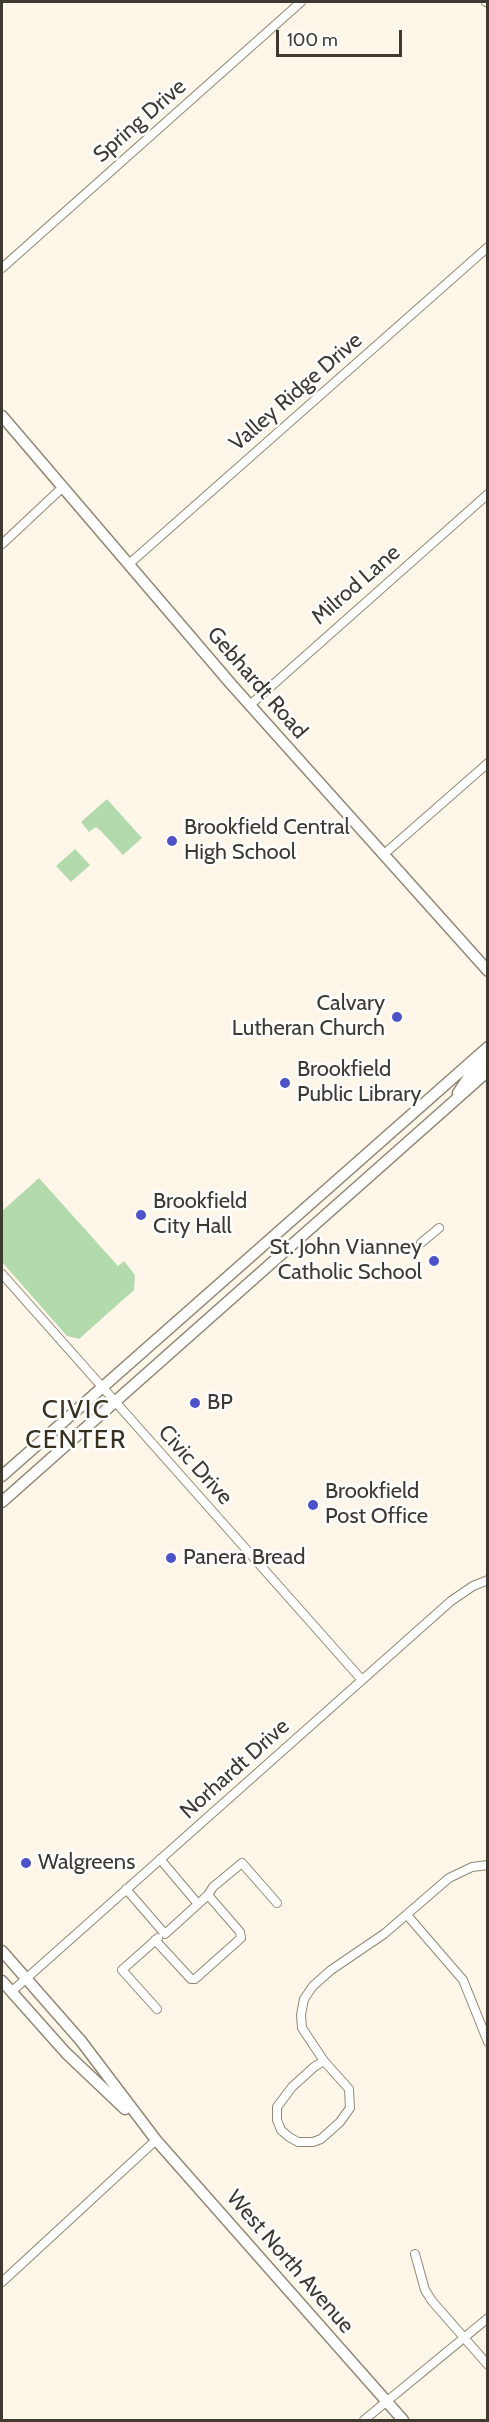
<!DOCTYPE html>
<html>
<head>
<meta charset="utf-8">
<style>
  body { margin:0 }
  #map { position:relative; width:489px; height:2422px; overflow:hidden; background:#fef7e9; font-family:Cabin,sans-serif }
  canvas { display:block }
  .frame { position:absolute; inset:0; border:3px solid #3e3931; pointer-events:none }
  .scale { position:absolute; left:276px; top:30px; width:126px; height:27px; box-sizing:border-box; border:3px solid #3e3931; border-top:0; padding-left:8px; font-size:18px; line-height:21px; white-space:nowrap; color:#3e3931; -webkit-text-stroke:4px #fff; paint-order:stroke }
</style>
</head>
<body>
<div id="map">
<canvas width="489" height="2422"></canvas>
<div class="frame"></div>
<div class="scale">100 m</div>
</div>
<script>
const ctx = document.querySelector('canvas').getContext('2d');
ctx.lineJoin = 'round';
function paint(path, color) {
  ctx.fillStyle = color;
  ctx.fill(path, 'evenodd');
}
function poly(rows) {
  const path = new Path2D();
  for (const r of rows) {
    path.moveTo(r[0], r[1]);
    for (let i = 2; i < r.length; i += 2) path.lineTo(r[i], r[i + 1]);
  }
  return path;
}
function stroke(path, color, width, dash) {
  ctx.strokeStyle = color;
  ctx.lineWidth = width;
  ctx.lineCap = dash ? 'butt' : 'round';
  ctx.setLineDash(dash || []);
  ctx.stroke(path);
}
function write(font, color, halo, rows, align = 'center') {
  ctx.font = font + ' Cabin,sans-serif';
  ctx.lineWidth = 5;
  ctx.setLineDash([]);
  ctx.textBaseline = 'middle';
  ctx.strokeStyle = halo;
  ctx.fillStyle = color;
  for (const [text, x, y, turn = 0] of rows) {
    ctx.save();
    ctx.translate(x, y);
    ctx.rotate((+turn || 0) * Math.PI / 180);
    ctx.textAlign = isNaN(turn) ? turn : align;
    if (halo) ctx.strokeText(text, 0, 0);
    ctx.fillText(text, 0, 0);
    ctx.restore();
  }
}
paint(poly([
  [107,799,142,838,123,855,101,831,96,827,89,832,81,822],
  [75,849,90,865,71,882,56,866],
  [39,1178,118,1266,124,1261,135,1275,134,1290,79,1339,67,1336,2,1262,2,1211]
]), '#b3daad');
const street = poly([
  [486,2,488,3],
  [2,268,301,2],
  [2,544,63,487],
  [129,564,488,247],
  [250,705,488,494],
  [383,855,488,763],
  [421,1243,439,1228],
  [2,1274,362,1680],
  [160,1859,198,1904],
  [126,1889,165,1934,208,1895,213,1887,242,1863,277,1903],
  [407,1915,463,1980,488,2042],
  [155,1940,191,1979,195,1979,241,1938,240,1932,208,1895],
  [11,1992,451,1601,473,1586,488,1580],
  [157,2009,122,1970,158,1938],
  [324,2061,302,2028,301,2015,304,1999,313,1986,331,1970,384,1934,449,1878,472,1867,488,1865],
  [324,2061,349,2089,350,2108,340,2122,321,2139,313,2142,298,2142,289,2137,281,2130,277,2120,277,2107,292,2087,314,2067,324,2061],
  [415,2254,425,2290,432,2301,488,2365],
  [2,2282,156,2140],
  [364,2420,488,2318]
]);
const secondary = poly([
  [2,416,231,684,488,971],
  [458,1093,468,1078,488,1060],
  [2,1476,488,1047],
  [2,1502,488,1071],
  [2,1951,81,2041,156,2140,403,2420],
  [2,1981,66,2053,125,2109]
]);
stroke(street, '#928773', 10);
stroke(secondary, '#928773', 13);
stroke(street, '#fff', 8);
stroke(secondary, '#fff', 10);
for (const [x, y, r, color] of [
  [172,841,6,"#4e52c8"],
  [397,1017,6,"#4e52c8"],
  [285,1083,6,"#4e52c8"],
  [141,1215,6,"#4e52c8"],
  [434,1261,6,"#4e52c8"],
  [195,1403,6,"#4e52c8"],
  [313,1505,6,"#4e52c8"],
  [171,1558,6,"#4e52c8"],
  [26,1863,6,"#4e52c8"]
]) {
  const dot = new Path2D();
  dot.arc(x, y, r, 0, 2 * Math.PI);
  ctx.fillStyle = color;
  ctx.fill(dot);
  stroke(dot, '#fff', 2);
}
write('22px', '#3e3931', '#fff', [
  ["Spring Drive",140,121,-41],
  ["Valley Ridge Drive",296,392,-41],
  ["Milrod Lane",356,585,-41],
  ["Gebhardt Road",257,683,49],
  ["Civic Drive",195,1465,48],
  ["Norhardt Drive",235,1769,-42],
  ["West North Avenue",290,2262,49]
]);
write('22px', '#3e3931', '#fff', [
  ["Brookfield Central",184,828],
  ["High School",184,853],
  ["Calvary",385,1004,"right"],
  ["Lutheran Church",385,1029,"right"],
  ["Brookfield",297,1070],
  ["Public Library",297,1095],
  ["Brookfield",153,1202],
  ["City Hall",153,1227],
  ["St. John Vianney",422,1248,"right"],
  ["Catholic School",422,1273,"right"],
  ["BP",207,1403],
  ["Brookfield",325,1492],
  ["Post Office",325,1517],
  ["Panera Bread",183,1558],
  ["Walgreens",38,1863]
], 'left');
ctx.letterSpacing = '1.5px';
write('26px', '#382f1d', '#fff', [
  ["CIVIC",76,1410],
  ["CENTER",76,1440]
]);
ctx.letterSpacing = '0px';
</script>
</body>
</html>
